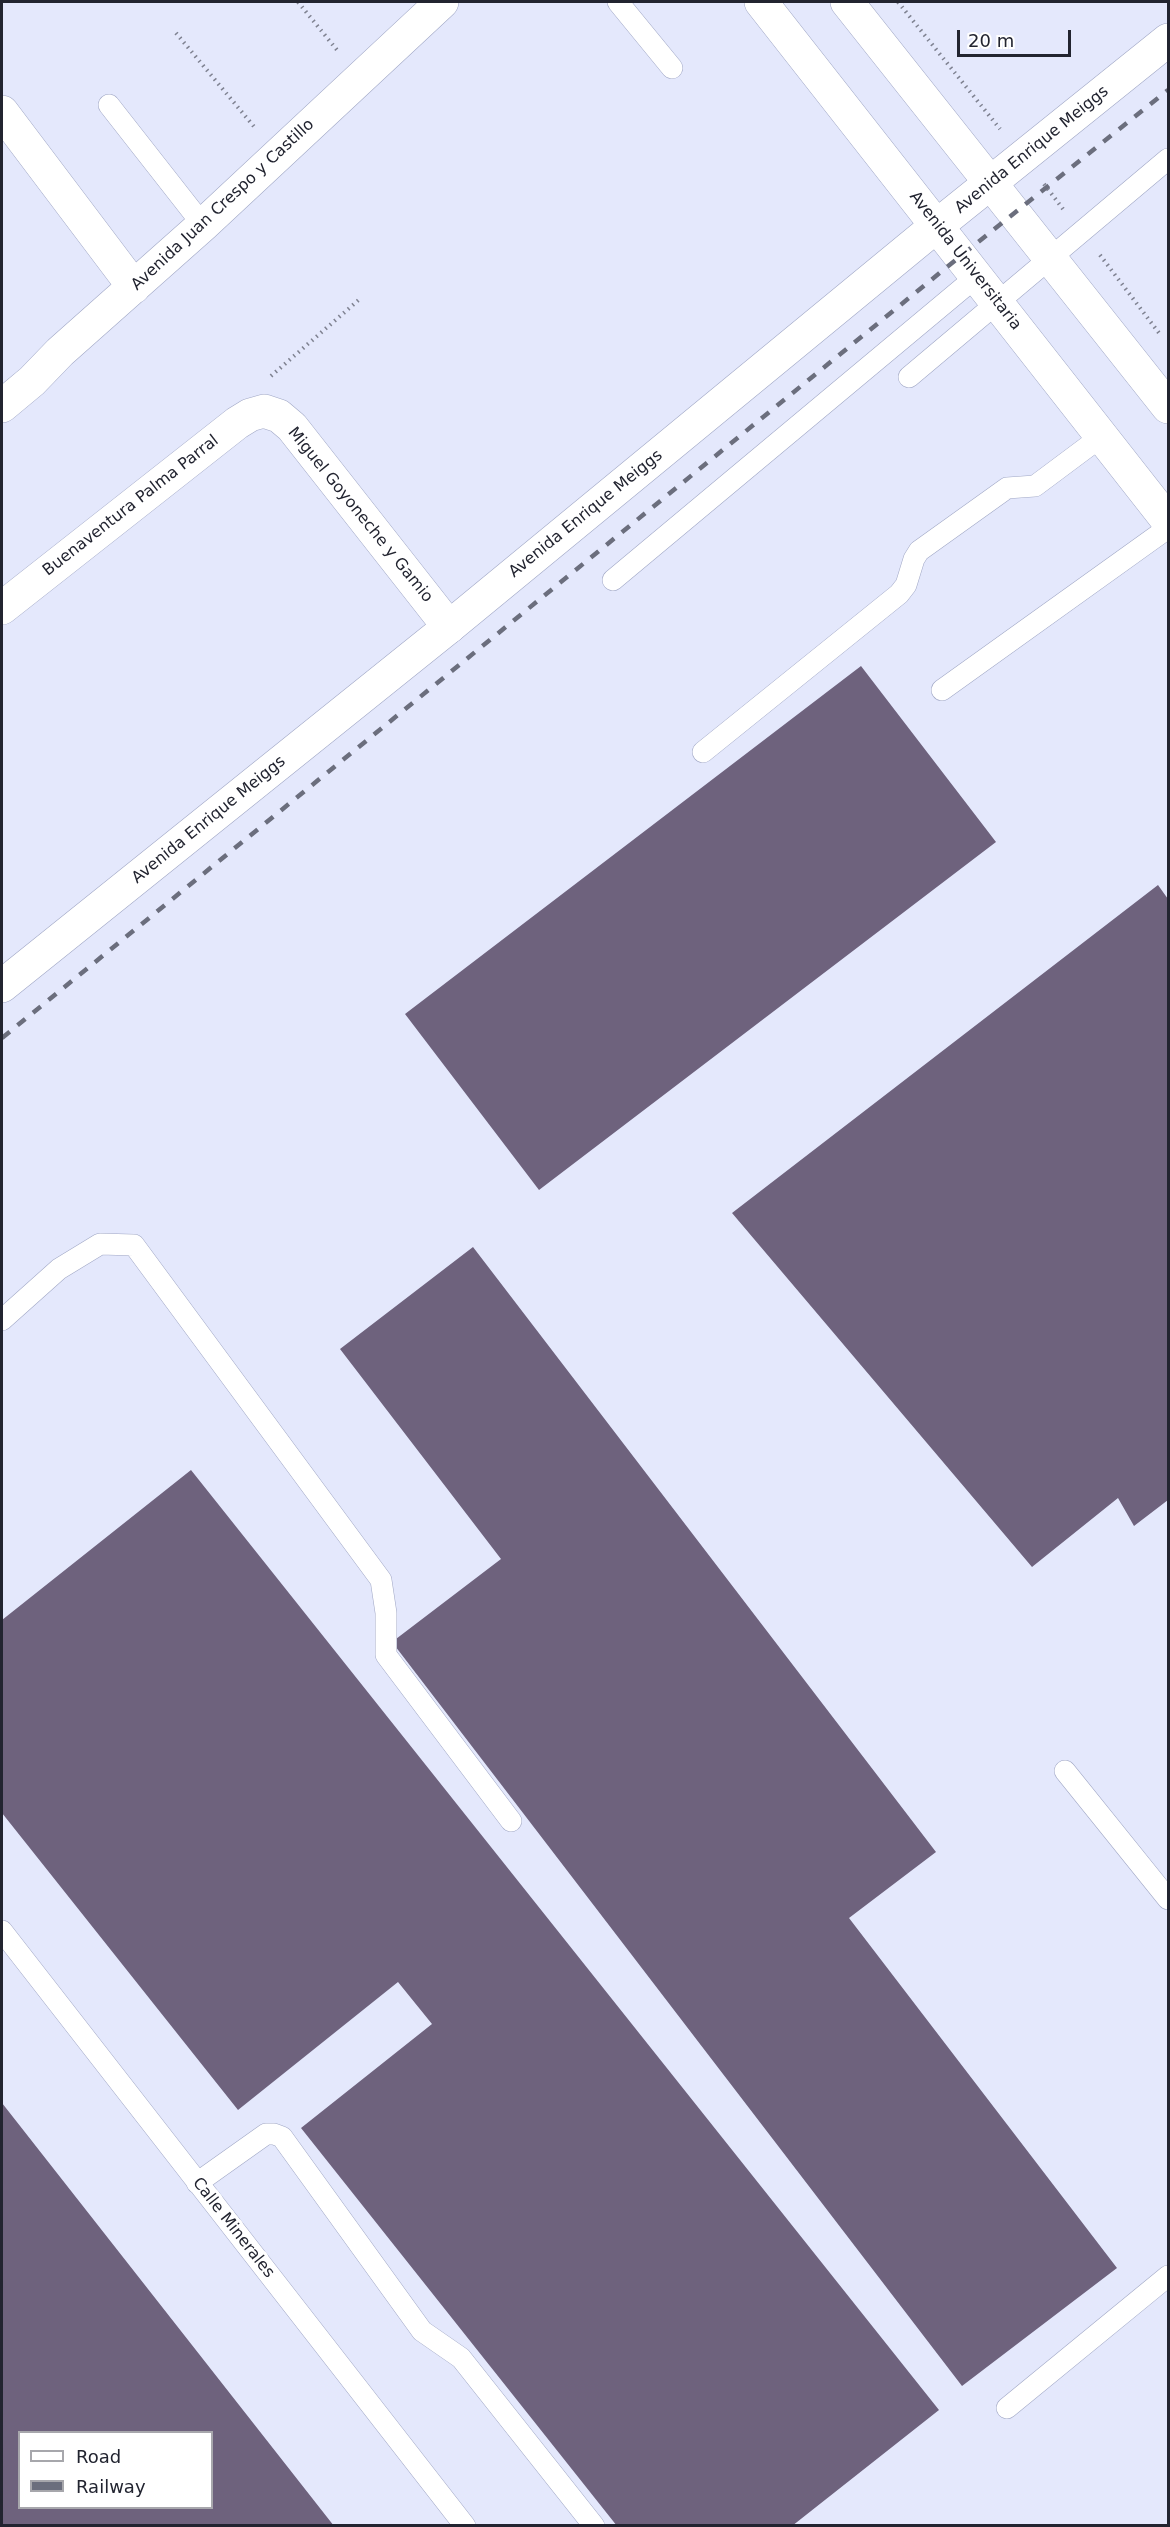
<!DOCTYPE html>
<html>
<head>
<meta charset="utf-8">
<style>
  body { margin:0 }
  #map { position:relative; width:1170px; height:2527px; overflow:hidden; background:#e4e8fc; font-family:"DejaVu Sans",sans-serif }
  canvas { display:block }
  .frame { position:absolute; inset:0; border:3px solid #222430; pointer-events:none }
  .legend { position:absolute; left:18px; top:2431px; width:195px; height:78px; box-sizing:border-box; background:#fff; border:2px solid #a7a7ac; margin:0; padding:8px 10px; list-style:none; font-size:18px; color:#222430 }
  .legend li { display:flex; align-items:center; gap:12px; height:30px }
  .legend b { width:30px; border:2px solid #a7a7ac }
  .scale { position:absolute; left:957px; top:30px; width:114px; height:27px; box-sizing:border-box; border:3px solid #222430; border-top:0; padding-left:8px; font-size:18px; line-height:21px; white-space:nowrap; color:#222430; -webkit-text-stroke:4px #fff; paint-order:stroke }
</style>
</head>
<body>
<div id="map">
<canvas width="1170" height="2527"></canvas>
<div class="frame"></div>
<ul class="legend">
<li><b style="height:8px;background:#fff"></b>Road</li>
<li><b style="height:8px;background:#6b6e7d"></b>Railway</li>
</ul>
<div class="scale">20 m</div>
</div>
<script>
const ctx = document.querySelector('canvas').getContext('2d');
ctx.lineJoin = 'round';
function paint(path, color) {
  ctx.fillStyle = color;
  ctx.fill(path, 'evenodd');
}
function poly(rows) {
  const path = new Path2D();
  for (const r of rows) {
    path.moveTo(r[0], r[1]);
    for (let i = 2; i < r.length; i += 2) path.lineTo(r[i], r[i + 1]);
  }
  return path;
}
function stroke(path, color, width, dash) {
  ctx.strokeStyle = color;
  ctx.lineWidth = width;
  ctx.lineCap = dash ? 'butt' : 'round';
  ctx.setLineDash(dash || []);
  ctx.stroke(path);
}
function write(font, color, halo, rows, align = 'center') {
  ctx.font = font + ' "DejaVu Sans",sans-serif';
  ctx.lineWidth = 6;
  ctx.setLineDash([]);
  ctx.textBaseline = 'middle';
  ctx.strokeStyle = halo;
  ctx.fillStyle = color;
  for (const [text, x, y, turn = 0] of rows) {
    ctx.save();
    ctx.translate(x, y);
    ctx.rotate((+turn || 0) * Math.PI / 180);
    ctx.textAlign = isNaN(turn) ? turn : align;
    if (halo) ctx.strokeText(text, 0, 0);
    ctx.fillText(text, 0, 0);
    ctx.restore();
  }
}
paint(poly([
  [861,666,996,842,539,1190,405,1014],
  [1158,885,1168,899,1168,1500,1134,1526,1118,1498,1032,1567,732,1213],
  [473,1247,936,1852,849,1918,1117,2268,962,2386,392,1642,501,1559,340,1349],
  [191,1470,939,2410,792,2526,617,2526,301,2128,432,2024,398,1982,238,2110,2,1813,2,1620],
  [2,2103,334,2526,2,2526],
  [20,2432,212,2432,212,2508,20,2508]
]), '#6e627d');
const service = poly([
  [618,2,672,68],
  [109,105,203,225],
  [909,377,1168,159],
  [613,580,976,277],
  [942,690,1168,528],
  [703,752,899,594,906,585,914,559,919,551,1007,488,1035,486,1102,436],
  [2,1320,59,1269,100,1244,134,1245,381,1580,386,1613,386,1655,511,1821],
  [1065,1771,1168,1899],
  [2,1931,465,2526],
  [197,2183,266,2134,274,2134,282,2137,422,2331,461,2358,594,2526],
  [1007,2408,1168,2276]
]);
const minor = poly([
  [2,112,134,287],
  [2,406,32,381,60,352,203,225,442,2],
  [2,608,237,423,250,415,264,411,279,416,292,427,449,627]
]);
const tertiary = poly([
  [2,986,449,627,923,237,1168,40]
]);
const primary = poly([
  [761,2,1168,521],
  [847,2,1168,407]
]);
stroke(service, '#a0a7c5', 22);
stroke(minor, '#a0a7c5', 34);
stroke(tertiary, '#a0a7c5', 34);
stroke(primary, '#a0a7c5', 34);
stroke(poly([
  [298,2,337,50],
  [898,2,1000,129],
  [176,33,256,129],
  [1044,184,1063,209],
  [1100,255,1159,333],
  [271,376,361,298]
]), '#7f8291', 4, [1.5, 4.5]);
stroke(service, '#fff', 21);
stroke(minor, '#fff', 33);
stroke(tertiary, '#fff', 33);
stroke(primary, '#fff', 33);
stroke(poly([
  [2,1038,947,267,1168,90]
]), '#6b6e7d', 4.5, [10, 10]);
write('16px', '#222430', '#fff', [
  ["Avenida Enrique Meiggs",1032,150,-39],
  ["Avenida Juan Crespo y Castillo",223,205,-43],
  ["Avenida Universitaria",965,261,52],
  ["Buenaventura Palma Parral",131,506,-38],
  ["Avenida Enrique Meiggs",586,514,-39],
  ["Miguel Goyoneche y Gamio",360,515,51],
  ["Avenida Enrique Meiggs",209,820,-39],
  ["Calle Minerales",233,2228,52]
]);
</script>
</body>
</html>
